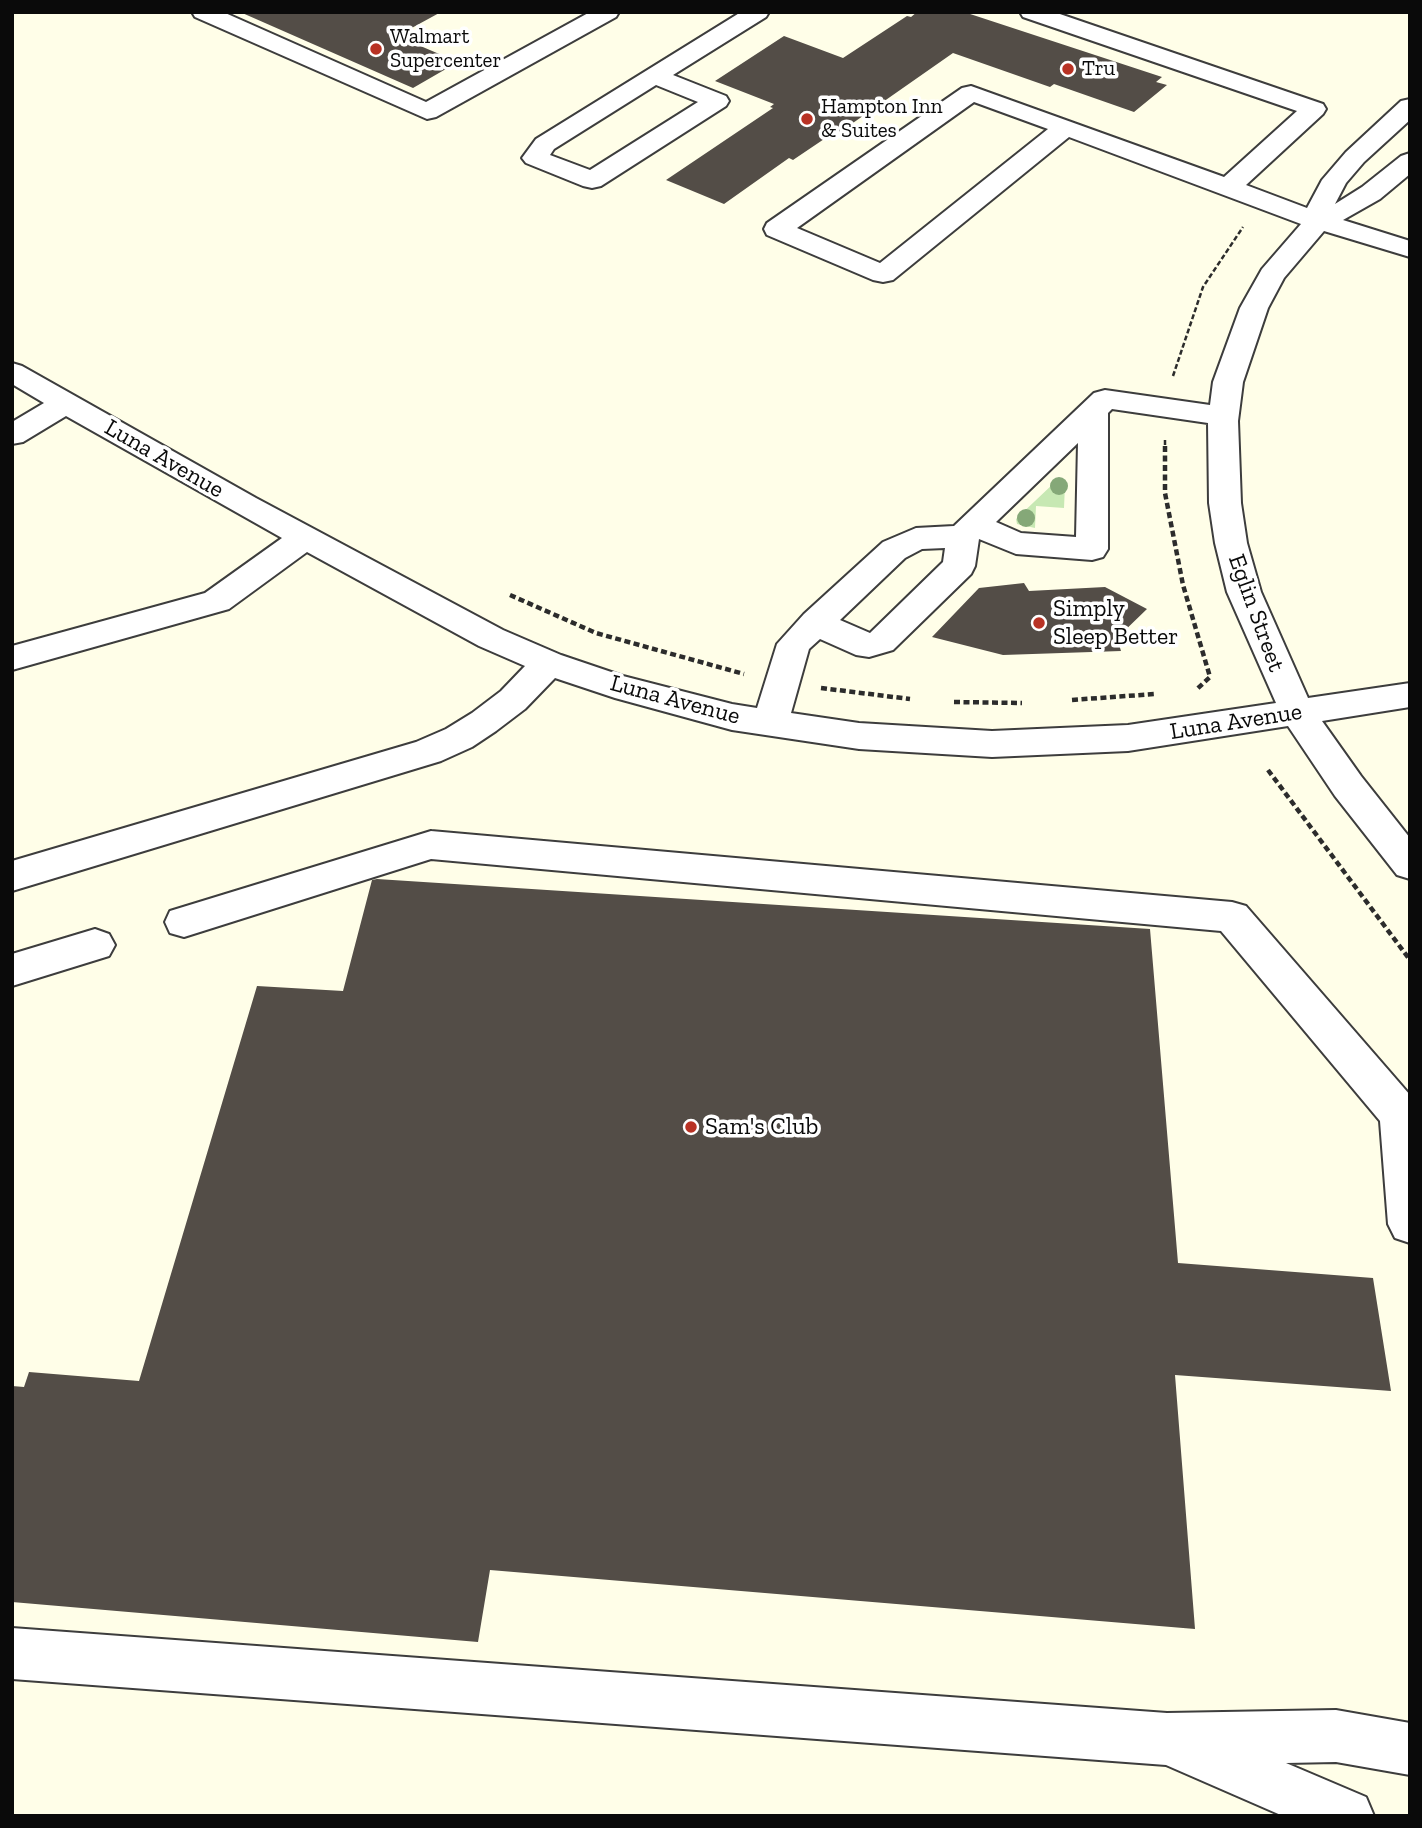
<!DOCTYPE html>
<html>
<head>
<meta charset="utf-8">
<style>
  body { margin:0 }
  #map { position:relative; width:1422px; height:1828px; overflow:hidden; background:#fffee8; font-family:"Zilla Slab",serif }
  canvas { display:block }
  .frame { position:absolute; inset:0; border:14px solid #0a0a0a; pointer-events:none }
</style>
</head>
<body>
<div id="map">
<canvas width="1422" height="1828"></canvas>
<div class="frame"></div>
</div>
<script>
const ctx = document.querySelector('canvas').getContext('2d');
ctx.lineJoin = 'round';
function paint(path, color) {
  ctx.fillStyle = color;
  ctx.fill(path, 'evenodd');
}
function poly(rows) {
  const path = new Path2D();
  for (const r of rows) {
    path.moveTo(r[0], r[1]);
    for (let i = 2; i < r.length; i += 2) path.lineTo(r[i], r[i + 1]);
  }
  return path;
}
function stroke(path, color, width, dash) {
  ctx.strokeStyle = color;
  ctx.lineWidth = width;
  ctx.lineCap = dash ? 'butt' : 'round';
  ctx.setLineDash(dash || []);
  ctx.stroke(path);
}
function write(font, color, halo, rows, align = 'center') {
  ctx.font = font + ' "Zilla Slab",serif';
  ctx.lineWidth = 7;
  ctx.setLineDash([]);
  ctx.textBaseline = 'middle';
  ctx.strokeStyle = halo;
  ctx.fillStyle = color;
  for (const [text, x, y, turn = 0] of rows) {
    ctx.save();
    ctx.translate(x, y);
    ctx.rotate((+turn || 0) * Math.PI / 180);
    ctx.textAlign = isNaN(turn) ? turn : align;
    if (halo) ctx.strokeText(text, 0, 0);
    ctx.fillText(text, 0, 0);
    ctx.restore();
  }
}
paint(poly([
  [1060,481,1065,485,1064,508,1036,506,1035,528,1017,524,1016,519,1054,483]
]), '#c7e8b3');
paint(poly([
  [240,12,441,12,397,36,458,62,413,88],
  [917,12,964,12,1162,77,1156,82,1167,85,1134,112,1054,84,1050,87,953,53,840,132,836,131,793,160,789,158,724,204,666,180,773,108,770,107,774,104,715,81,784,36,843,58,907,16,911,17],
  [1024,583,1029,591,1105,587,1147,609,1117,638,1121,651,1003,655,932,637,979,588],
  [377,879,1150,929,1178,1263,1373,1278,1391,1391,1175,1375,1195,1629,490,1570,478,1642,12,1602,12,1386,24,1387,29,1372,139,1381,257,986,343,991,372,880]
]), '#534d47');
const minor = poly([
  [192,12,223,12,426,102,590,12,619,12,616,17,436,117,427,119,195,17,192,12],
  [741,12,769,12,766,17,673,75,726,96,729,101,726,106,601,186,592,188,583,186,526,163,522,158,536,139,741,12],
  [656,85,698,102,590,170,550,155,554,149,656,85],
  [1020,12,1054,12,1323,104,1326,109,1323,114,1246,185,1307,208,1322,180,1346,152,1401,101,1410,99,1410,120,1364,162,1346,183,1335,204,1362,187,1401,156,1410,153,1410,174,1380,199,1343,220,1410,241,1410,257,1324,231,1284,278,1268,308,1243,382,1238,421,1241,503,1247,543,1261,592,1308,698,1410,683,1410,707,1322,721,1361,776,1410,838,1410,879,1397,875,1335,796,1288,726,1128,751,992,757,859,749,732,730,615,698,555,678,525,709,496,731,472,747,441,761,12,891,12,861,416,742,446,729,472,713,501,691,525,666,479,646,307,552,229,609,12,670,12,646,205,593,282,538,66,416,23,442,12,444,12,422,44,403,12,384,12,363,22,366,256,498,503,630,561,655,623,676,732,704,757,708,777,644,804,614,883,542,916,528,954,526,1094,393,1105,390,1210,405,1213,382,1240,308,1262,269,1301,224,1069,137,893,280,883,282,873,280,767,235,764,229,767,223,962,88,971,86,1224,177,1297,111,1023,17,1020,12],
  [974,102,1048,129,880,263,797,228,974,102],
  [1112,409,1208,423,1209,503,1215,543,1227,592,1276,703,1128,725,992,731,859,723,791,713,809,649,820,639,856,655,869,657,893,650,971,574,975,566,979,539,1016,554,1092,560,1103,557,1108,549,1108,413,1112,409],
  [1078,443,1076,537,1021,533,996,522,1078,443],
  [945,548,943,562,870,633,840,620,905,558,922,549,945,548],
  [431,831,1232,902,1246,906,1410,1095,1410,1243,1395,1238,1388,1224,1380,1121,1221,931,431,859,184,937,170,933,165,922,170,911,431,831],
  [95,929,109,934,115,945,109,956,12,986,12,954,95,929],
  [12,1628,1167,1713,1336,1710,1410,1723,1410,1775,1336,1762,1286,1763,1366,1797,1374,1816,1283,1816,1166,1765,12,1679,12,1628]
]);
stroke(minor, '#3d3d3d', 4);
stroke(poly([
  [1173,376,1203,287,1243,227],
  [1165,440,1165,448]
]), '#2c2c2c', 2.5, [5, 2.5]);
stroke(poly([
  [1165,446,1165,493,1183,585,1210,677,1197,689],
  [510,595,596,633,744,674],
  [821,688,910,699],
  [1072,700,1154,694],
  [954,702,1022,703],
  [1268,770,1410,960]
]), '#2c2c2c', 4.5, [6, 3.5]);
paint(minor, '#fff');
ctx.fillStyle = '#85a878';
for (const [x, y] of [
  [1059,486],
  [1026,518]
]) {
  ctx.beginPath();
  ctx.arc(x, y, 9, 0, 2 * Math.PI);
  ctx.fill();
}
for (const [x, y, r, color] of [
  [376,49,7,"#b83224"],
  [1068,69,7,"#b83224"],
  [807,119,7,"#b83224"],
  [1039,623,7,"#b83224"],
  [691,1127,7,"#b83224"]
]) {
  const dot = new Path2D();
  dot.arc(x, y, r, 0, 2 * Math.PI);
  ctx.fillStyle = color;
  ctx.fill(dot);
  stroke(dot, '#fff', 2.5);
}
write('21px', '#0a0a0a', '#fff', [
  ["Walmart",390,37],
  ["Supercenter",390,61],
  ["Tru",1082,69],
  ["Hampton Inn",821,107],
  ["& Suites",821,131]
], 'left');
write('24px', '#0a0a0a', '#fff', [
  ["Luna Avenue",164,459,30],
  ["Eglin Street",1256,613,70],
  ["Luna Avenue",675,700,15],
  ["Luna Avenue",1236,722,-9]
]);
write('24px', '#0a0a0a', '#fff', [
  ["Simply",1053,609],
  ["Sleep Better",1053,637],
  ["Sam's Club",705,1127]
], 'left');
</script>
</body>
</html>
